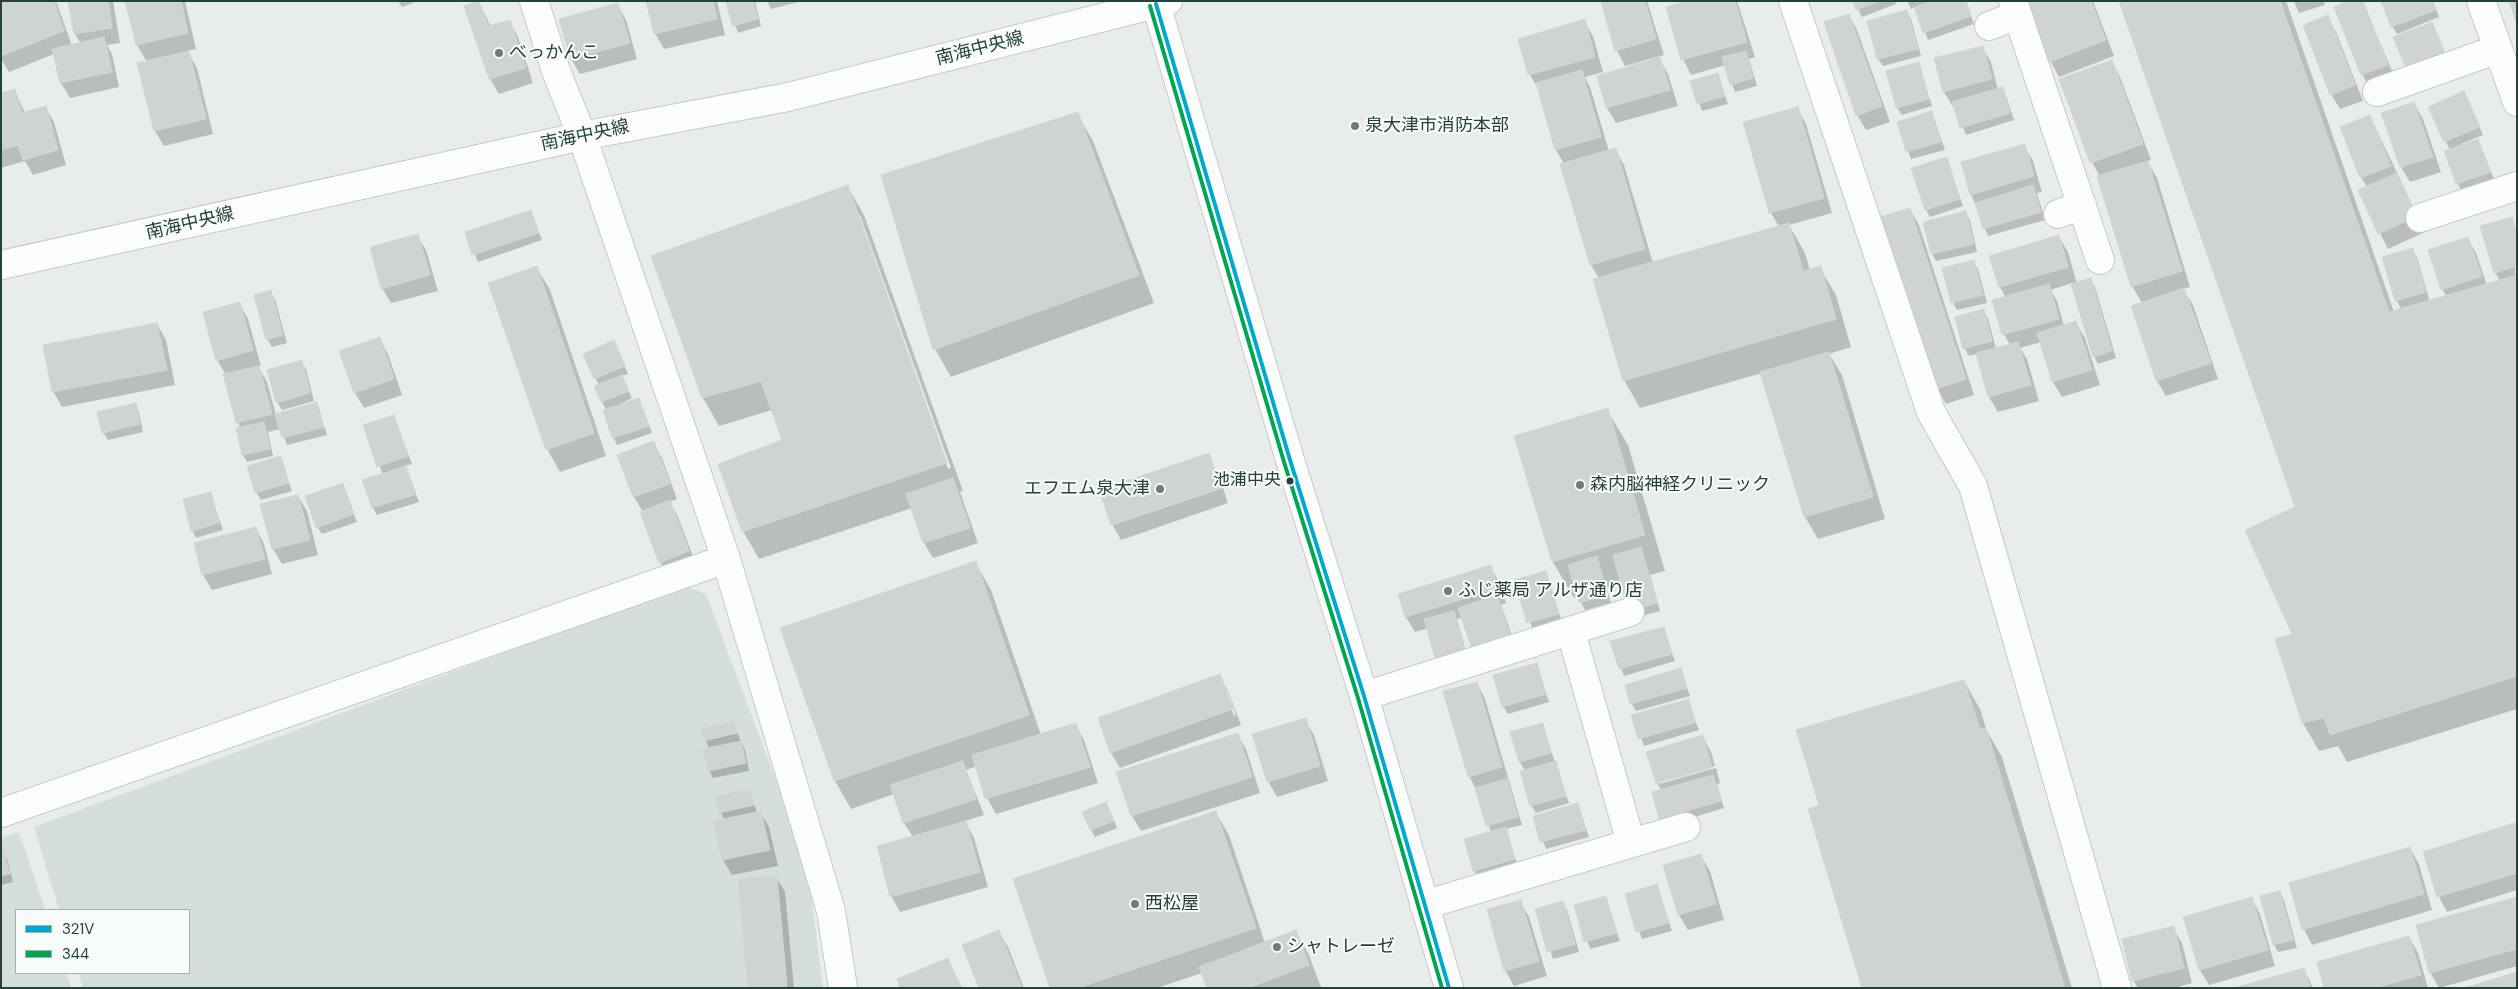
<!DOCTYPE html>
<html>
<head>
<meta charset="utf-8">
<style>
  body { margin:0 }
  #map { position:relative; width:2518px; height:989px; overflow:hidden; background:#e8edeb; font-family:"DM Sans",sans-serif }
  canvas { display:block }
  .frame { position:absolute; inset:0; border:2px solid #24423a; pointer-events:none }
  .legend { position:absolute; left:15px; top:909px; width:175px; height:65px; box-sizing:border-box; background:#f7fbf9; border:1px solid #a3b1ad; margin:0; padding:6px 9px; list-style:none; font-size:15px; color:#24423a }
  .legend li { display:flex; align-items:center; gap:10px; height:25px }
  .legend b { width:25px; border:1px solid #a3b1ad }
</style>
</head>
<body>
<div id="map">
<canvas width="2518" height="989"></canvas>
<div class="frame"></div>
<ul class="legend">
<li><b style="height:6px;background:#00a9ce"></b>321V</li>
<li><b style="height:6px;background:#00a651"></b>344</li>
</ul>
</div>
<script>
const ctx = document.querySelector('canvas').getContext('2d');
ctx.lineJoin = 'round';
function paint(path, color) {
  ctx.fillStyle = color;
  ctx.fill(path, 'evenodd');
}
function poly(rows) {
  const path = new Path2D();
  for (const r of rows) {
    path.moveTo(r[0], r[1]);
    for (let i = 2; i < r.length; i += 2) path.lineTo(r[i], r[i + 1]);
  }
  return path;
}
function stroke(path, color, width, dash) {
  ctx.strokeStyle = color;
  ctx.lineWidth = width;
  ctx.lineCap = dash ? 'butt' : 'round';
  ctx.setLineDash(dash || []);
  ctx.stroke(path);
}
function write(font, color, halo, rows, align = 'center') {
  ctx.font = font + ' "DM Sans","Noto Sans JP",sans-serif';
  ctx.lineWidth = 4;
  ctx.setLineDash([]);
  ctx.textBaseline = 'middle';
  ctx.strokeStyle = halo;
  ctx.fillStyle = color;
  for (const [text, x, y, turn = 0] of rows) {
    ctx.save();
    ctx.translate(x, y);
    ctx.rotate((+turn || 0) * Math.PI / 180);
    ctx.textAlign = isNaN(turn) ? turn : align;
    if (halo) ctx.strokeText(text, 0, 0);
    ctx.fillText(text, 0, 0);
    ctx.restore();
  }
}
paint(poly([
  [684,586,706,594,791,820,810,886,823,988,83,988,79,973,189,973,189,910,59,910,34,827],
  [19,832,45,910,16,910,16,973,66,973,71,988,1,988,1,838]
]), '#d6dedb');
paint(poly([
  [1,1,56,1,72,46,81,44,75,34,70,1,113,1,120,43,107,45,112,54,119,87,70,98,61,83,54,54,9,72,1,59],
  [127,1,185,1,196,49,187,51,197,68,213,134,164,146,155,131,147,62,137,45],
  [398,1,418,1,402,7],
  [647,1,717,1,725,35,664,49,655,33],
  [727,1,755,1,761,26,738,33],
  [767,1,798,1,798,2,771,9],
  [1609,1,1647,1,1664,55,1625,66,1617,51,1603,3],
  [1692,1,1737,1,1755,57,1749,59,1757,86,1735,92,1725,65,1691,75,1683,59],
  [1854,1,1895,1,1896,4,1862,17],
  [1907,1,1966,1,1974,24,1928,40,1915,7,1911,9],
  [2027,1,2093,1,2114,56,2059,77,2051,62],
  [2120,1,2286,1,2394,312,2402,310,2396,300,2412,249,2417,257,2430,302,2447,297,2442,289,2467,238,2476,253,2487,285,2500,281,2495,272,2511,218,2515,226,2517,709,2347,762,2338,746,2319,751,2303,723,2277,640,2294,635,2296,508],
  [2294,1,2324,1,2325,5,2299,13],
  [2343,1,2362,1,2396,80,2371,90,2362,74],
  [2433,1,2439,17,2397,34,2392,26],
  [479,2,491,27,509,21,518,37,533,83,499,94,490,79,465,7],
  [618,5,626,20,637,59,580,74,571,59,561,20],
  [1907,12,1911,19,1921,56,1883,66,1878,59],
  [1849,15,1857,30,1890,122,1866,130,1857,115],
  [2327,17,2336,32,2363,101,2340,109,2331,94],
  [1584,21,1593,36,1603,72,1585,77,1590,87,1609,151,1615,149,1624,165,1653,263,1779,227,1771,213,1744,123,1797,108,1806,124,1832,213,1789,225,1805,253,1810,270,1820,268,1836,295,1851,347,1829,354,1842,375,1885,519,1818,539,1805,517,1762,373,1640,408,1624,380,1599,278,1591,265,1562,165,1564,164,1556,150,1539,90,1530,75,1519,39],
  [1982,47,1991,62,1998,90,2002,89,2006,96,2014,120,1966,135,1955,107,1953,107,1944,92,1935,59],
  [1659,59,1668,74,1678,106,1616,123,1607,108,1598,77],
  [2111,61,2120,77,2151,160,2147,161,2157,178,2190,287,2183,289,2193,305,2218,379,2166,396,2157,381,2132,307,2142,303,2132,286,2100,177,2092,162],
  [1918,63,1932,106,1902,115,1897,108,1887,72],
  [1717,74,1728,104,1702,111,1692,82],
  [15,91,25,113,45,107,54,122,66,165,33,175,25,161,1,168,1,95],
  [2468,100,2483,135,2461,144,2462,146,2478,140,2494,179,2462,191,2457,183,2450,150,2430,108],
  [2414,103,2423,119,2441,172,2410,182,2401,167,2383,114],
  [1932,113,1945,150,1911,159,1898,123],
  [1077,114,1093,141,1154,303,951,377,935,349],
  [2370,116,2425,232,2388,249,2359,191,2367,187,2361,177],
  [2024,146,2033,161,2042,192,2037,193,2045,220,1988,236,1971,194],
  [1946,159,1963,206,1930,217,1926,210],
  [848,187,864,215,963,491,960,492,978,543,933,558,924,543,912,508,759,559,743,531,783,441,772,410,719,426,703,398],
  [857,215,860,215,951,468,948,469],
  [1910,209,1919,225,1974,395,1946,404,1937,388],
  [531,212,542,240,478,262,466,233],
  [1965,213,1970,220,1977,252,1936,261,1932,254,1924,223],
  [417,235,426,250,438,291,391,303,382,288],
  [2059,237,2068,252,2077,284,2091,280,2095,287,2116,358,2098,364,2094,356,2072,283,2051,290,2057,301,2064,326,2076,323,2085,338,2100,385,2062,397,2053,382,2041,342,2020,348,2027,359,2039,401,1998,412,1989,397,1977,354,1969,356,1965,349,1956,318,1983,311,1988,318,1996,349,2010,345,2004,334,2006,298,2000,287,1991,257],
  [1973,261,1978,269,1987,303,1957,310,1953,303,1944,269],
  [537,268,550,290,606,456,560,472,547,449],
  [270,292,275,299,287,343,272,347,267,339],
  [239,303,248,319,261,366,258,366,267,382,276,415,317,404,327,435,287,445,281,429,268,432,273,456,247,462,243,455,237,429,240,428,226,375,217,360],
  [157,324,166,340,175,385,62,407,53,391],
  [379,338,388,354,402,395,364,408,355,393,341,352],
  [614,342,628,374,621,376,632,398,622,403,623,404,639,399,652,433,617,445,613,437,606,410,595,387,599,385,595,378],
  [301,362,306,369,314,401,282,410,277,402],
  [135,404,139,412,143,432,108,440,103,432],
  [1607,410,1628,445,1665,571,1650,575,1660,611,1634,618,1622,583,1607,588,1611,603,1585,610,1578,596,1574,598,1553,562,1516,437],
  [394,417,412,464,405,466,419,502,377,515,373,508,383,475,364,426],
  [653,443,662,458,677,499,670,502,678,517,697,567,669,577,660,562,643,512,634,497,618,456],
  [1208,454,1222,486,1113,523,1113,525,1223,488,1228,503,1121,540,1112,524,1101,491],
  [280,457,292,491,261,500,256,492],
  [342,485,357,522,322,534,317,527],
  [210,494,223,530,196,538,192,530],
  [298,496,307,511,318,555,282,564,273,549,262,505],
  [256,528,264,544,272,574,212,590,203,575,195,544],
  [975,562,991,590,1041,735,1075,724,1084,740,1098,783,996,814,987,798,977,766,966,770,984,815,965,821,974,838,988,887,900,912,891,896,913,837,904,823,894,794,851,809,835,781,782,628],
  [1490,566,1499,582,1506,603,1501,605,1521,661,1485,673,1476,657,1463,617,1457,619,1469,662,1428,628,1415,632,1406,617],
  [1546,572,1562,622,1533,630,1516,581],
  [1663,628,1675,661,1624,676,1612,642],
  [1536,664,1549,702,1508,714,1503,706],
  [1681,670,1690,696,1636,711,1631,703],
  [1220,676,1228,691,1241,725,1120,768,1111,753,1099,719],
  [1225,690,1227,690,1236,715,1234,716],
  [1964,681,1980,709,1987,731,2002,757,2072,988,1864,988,1821,806],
  [1477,683,1485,699,1522,825,1505,829,1518,866,1478,878,1474,870,1491,832,1476,789,1469,776],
  [1688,701,1699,730,1644,746,1633,716],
  [1305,720,1314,735,1328,781,1277,797,1268,781],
  [733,723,745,750,749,771,713,778,709,770,709,749,702,730],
  [1542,724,1569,803,1536,813,1531,805,1525,771,1520,762],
  [1237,734,1246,749,1260,793,1141,831,1132,816],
  [1703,737,1711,752,1715,766,1659,781,1659,784,1716,768,1720,783,1717,784,1724,808,1665,826,1661,818,1662,791,1657,783,1648,752],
  [750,790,757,813,760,812,769,827,778,866,732,875,723,860,724,820,716,798],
  [1578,805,1589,837,1546,849,1534,817],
  [1110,811,1117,828,1095,837,1091,830],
  [1216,813,1229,835,1265,943,1295,931,1308,953,1321,987,1208,988,1202,973,1157,988,1052,988],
  [2517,824,2517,890,2447,912,2439,897,2424,852],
  [2410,848,2419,864,2432,910,2312,945,2304,929],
  [1,852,7,859,13,882,1,885],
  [1701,856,1710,871,1724,920,1688,930,1679,915],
  [776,877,785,892,794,988,749,988],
  [1656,886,1672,931,1642,939,1626,894],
  [2280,892,2284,900,2297,948,2278,952,2274,945,2262,897],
  [1605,898,1620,941,1590,949,1575,906],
  [2517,898,2517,966,2439,988,2430,972],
  [2252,899,2260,914,2275,966,2209,985,2200,970],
  [1520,901,1529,917,1547,976,1514,986,1505,970],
  [1563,902,1567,910,1579,952,1553,959,1537,910],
  [2173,928,2182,943,2192,983,2174,988,2138,988,2133,980],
  [999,932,1008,947,1024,988,980,988],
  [2409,937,2418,953,2428,988,2325,988],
  [948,960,962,988,902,988],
  [2304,969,2313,988,2239,988]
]), '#0003');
const building = poly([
  [1,1,54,1,64,31,1,56,1,1],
  [68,1,108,1,112,28,74,34,68,1],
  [125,1,181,1,188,33,136,45,125,1],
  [479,1,488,26,510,20,526,68,489,79,464,6,479,1],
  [646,1,713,1,717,19,654,34,646,1],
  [726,1,753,1,758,19,732,26,726,1],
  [1605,1,1645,1,1656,39,1615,51,1601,2,1605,1],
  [1687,1,1735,1,1747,42,1681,60,1666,7,1687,1],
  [1853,1,1880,1,1856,10,1853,1],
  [1931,1,1966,1,1971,16,1923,33,1914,7,1931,1],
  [2025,1,2091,1,2106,40,2049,62,2025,1],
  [2119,1,2280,1,2389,312,2517,275,2517,676,2330,735,2324,718,2302,723,2275,639,2292,634,2245,530,2295,507,2119,1],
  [2348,1,2363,1,2388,65,2361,75,2334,7,2348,1],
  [2381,1,2433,1,2436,10,2391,27,2381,1],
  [2509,1,2517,1,2517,25,2509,1],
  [618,3,630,43,570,59,559,19,618,3],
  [1907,10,1918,49,1877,59,1867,21,1907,10],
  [1849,14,1882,106,1856,116,1824,22,1849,14],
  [2328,15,2355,85,2330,95,2303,25,2328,15],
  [1585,19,1595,57,1528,75,1518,39,1585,19],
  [2432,22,2446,55,2407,71,2393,37,2432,22],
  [104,37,112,72,60,83,52,49,104,37],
  [1983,46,1992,79,1943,92,1934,58,1983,46],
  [189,51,206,119,154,131,137,63,189,51],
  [1746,51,1753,78,1730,85,1722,57,1746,51],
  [1660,57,1670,90,1606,108,1597,76,1660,57],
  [2112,60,2143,144,2090,163,2059,79,2112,60],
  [1919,62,1929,99,1896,108,1886,71,1919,62],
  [1582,70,1601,137,1555,150,1536,83,1582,70],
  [1718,73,1725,96,1697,104,1690,81,1718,73],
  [2003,87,2010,113,1960,128,1952,102,2003,87],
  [15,89,22,113,46,106,58,150,23,160,18,145,1,150,1,93,15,89],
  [2464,91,2480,127,2444,142,2428,107,2464,91],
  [2414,102,2433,157,2400,167,2381,113,2414,102],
  [1798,107,1824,198,1769,213,1743,122,1798,107],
  [1932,111,1941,142,1906,152,1897,122,1932,111],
  [1078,112,1139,275,933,350,881,175,1078,112],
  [2370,115,2391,166,2360,178,2340,127,2370,115],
  [2478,139,2491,172,2456,184,2444,151,2478,139],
  [2025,144,2034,176,1970,195,1961,162,2025,144],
  [1616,148,1645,249,1590,265,1560,164,1616,148],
  [1947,157,1960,199,1925,210,1911,168,1947,157],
  [2148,161,2182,271,2131,287,2097,176,2148,161],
  [2397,173,2417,216,2378,234,2358,190,2397,173],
  [848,185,947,463,742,532,718,464,782,440,761,381,702,398,651,256,848,185],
  [2033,185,2041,212,1983,229,1975,203,2033,185],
  [1910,208,1966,379,1936,389,1880,217,1910,208],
  [531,210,539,233,472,255,465,232,531,210],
  [1966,211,1974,244,1931,254,1923,222,1966,211],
  [2512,217,2517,234,2517,266,2494,273,2480,226,2512,217],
  [1789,223,1803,271,1821,266,1836,319,1623,381,1593,279,1789,223],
  [418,234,430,275,381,289,370,247,418,234],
  [2059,235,2068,267,1999,287,1989,256,2059,235],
  [2468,237,2482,276,2441,290,2428,250,2468,237],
  [2413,248,2426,292,2395,301,2382,257,2413,248],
  [1974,260,1983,295,1951,303,1942,268,1974,260],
  [537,266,594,433,546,450,488,283,537,266],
  [2091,278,2112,351,2093,357,2071,284,2091,278],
  [2049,284,2059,319,2002,335,1992,300,2049,284],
  [2184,288,2211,363,2156,381,2131,306,2184,288],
  [271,290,283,335,266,340,254,295,271,290],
  [240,302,253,350,216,361,203,312,240,302],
  [1984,309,1992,341,1963,349,1955,317,1984,309],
  [2076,321,2092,370,2052,382,2037,333,2076,321],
  [157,323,167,370,52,392,43,345,157,323],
  [380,337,394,379,354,393,339,351,380,337],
  [614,340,625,366,594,379,583,354,614,340],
  [2018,342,2031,385,1988,397,1976,353,2018,342],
  [1829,352,1873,497,1804,517,1760,372,1829,352],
  [302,360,310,393,276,403,267,370,302,360],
  [259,366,272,414,236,423,223,374,259,366],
  [622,375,629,391,601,402,594,386,622,375],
  [639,398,649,426,612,438,603,410,639,398],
  [317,402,324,427,282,438,275,414,317,402],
  [136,403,140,424,102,433,97,412,136,403],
  [1608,408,1645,535,1552,562,1514,436,1608,408],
  [394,415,408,456,377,467,363,425,394,415],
  [264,422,270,449,242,455,236,428,264,422],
  [654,441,670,484,633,497,617,455,654,441],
  [1209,453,1221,488,1111,525,1099,490,1209,453],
  [281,456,289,483,255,493,247,466,281,456],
  [406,466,416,494,372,508,362,480,406,466],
  [953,478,970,528,923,543,906,494,953,478],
  [343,483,354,514,316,528,305,496,343,483],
  [211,492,219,523,191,531,183,499,211,492],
  [298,495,310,540,272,549,260,504,298,495],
  [670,500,689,551,659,563,640,512,670,500],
  [256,527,265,559,202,575,194,543,256,527],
  [1641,547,1657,603,1628,611,1613,555,1641,547],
  [1597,556,1608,595,1579,603,1568,565,1597,556],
  [976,561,1029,715,834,781,780,628,976,561],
  [1491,565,1498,588,1405,617,1398,594,1491,565],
  [1546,571,1559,614,1527,623,1514,580,1546,571],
  [1497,595,1513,645,1475,658,1458,608,1497,595],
  [1454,611,1466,654,1436,662,1424,619,1454,611],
  [1664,627,1672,654,1619,669,1610,641,1664,627],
  [1537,663,1546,694,1502,707,1493,675,1537,663],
  [1681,668,1687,688,1630,704,1625,685,1681,668],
  [1220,674,1233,709,1110,753,1098,718,1220,674],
  [1964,680,1980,729,1986,728,2065,988,1862,988,1808,809,1819,805,1796,730,1964,680],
  [1477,682,1502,767,1468,777,1443,691,1477,682],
  [1689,699,1695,723,1638,739,1631,715,1689,699],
  [1306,718,1320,766,1267,782,1252,734,1306,718],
  [734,721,737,733,704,741,701,729,734,721],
  [1076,723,1090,767,985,799,972,755,1076,723],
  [1543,723,1551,753,1519,762,1510,732,1543,723],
  [1238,733,1252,777,1131,816,1116,772,1238,733],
  [1703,735,1712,768,1656,783,1646,752,1703,735],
  [741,741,746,763,708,771,703,749,741,741],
  [963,761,976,799,903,823,890,785,963,761],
  [1556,761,1566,796,1530,806,1520,771,1556,761],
  [1713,775,1721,801,1659,819,1652,792,1713,775],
  [1507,779,1518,817,1486,826,1475,788,1507,779],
  [750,789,754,805,719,813,715,797,750,789],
  [1106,802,1114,821,1090,830,1082,812,1106,802],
  [1578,803,1586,830,1540,842,1533,816,1578,803],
  [761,811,770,850,722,860,713,821,761,811],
  [1216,811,1256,928,1078,988,1050,988,1013,879,1216,811],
  [966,821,980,872,890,897,877,846,966,821],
  [2517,822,2517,873,2437,897,2423,852,2517,822],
  [1506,827,1515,859,1473,871,1464,839,1506,827],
  [2410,847,2424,894,2302,930,2289,883,2410,847],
  [3,850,10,874,1,876,1,851,3,850],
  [1701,854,1716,904,1678,915,1663,865,1701,854],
  [777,876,787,986,748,988,738,879,777,876],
  [1657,884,1669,923,1636,932,1625,894,1657,884],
  [2280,891,2293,940,2273,945,2260,896,2280,891],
  [1606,896,1617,933,1584,942,1574,905,1606,896],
  [2252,897,2268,950,2199,970,2183,917,2252,897],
  [2517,897,2517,949,2429,973,2416,925,2517,897],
  [1521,900,1539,961,1504,971,1487,909,1521,900],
  [1563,901,1575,944,1547,952,1535,909,1563,901],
  [2174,926,2184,968,2132,981,2122,939,2174,926],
  [999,930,1022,988,979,988,962,945,999,930],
  [1296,930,1309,965,1248,988,1207,988,1199,967,1296,930],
  [2409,936,2421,975,2375,988,2324,988,2317,962,2409,936],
  [948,958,961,988,900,988,897,979,948,958],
  [2304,968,2310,988,2234,988,2304,968],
  [2517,972,2517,988,2464,988,2517,972]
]);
paint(building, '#cfd4d2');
stroke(building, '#d1d6d4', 1);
const minor = poly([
  [534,1,556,71,582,136,726,559,831,911,843,988],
  [1793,1,1931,412,1973,486,2117,988],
  [2013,1,2100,260],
  [2481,1,2517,102],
  [1989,26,2017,15],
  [2377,92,2498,49],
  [2058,214,2082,205],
  [2420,218,2517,186],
  [1571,632,1631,843],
  [1364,696,1630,612],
  [1,813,726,559],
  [1424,905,1686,827]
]);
const tertiary = poly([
  [1156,4,1290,460,1364,696,1449,988],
  [1,265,582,136,788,97,1168,1]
]);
stroke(minor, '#c5cac8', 30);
stroke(tertiary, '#c5cac8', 30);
stroke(minor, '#fcfcfc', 28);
stroke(tertiary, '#fcfcfc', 28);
stroke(poly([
  [1156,4,1290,460,1364,696,1449,988]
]), '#00a9ce', 4);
stroke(poly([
  [1150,6,1284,462,1358,698,1442,988]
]), '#00a651', 4);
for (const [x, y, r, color] of [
  [499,53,5,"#697e78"],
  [1355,126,5,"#697e78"],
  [1290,481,4.5,"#24423a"],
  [1580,485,5,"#697e78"],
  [1160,489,5,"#697e78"],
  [1448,591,5,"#697e78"],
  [1135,904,5,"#697e78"],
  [1277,947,5,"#697e78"]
]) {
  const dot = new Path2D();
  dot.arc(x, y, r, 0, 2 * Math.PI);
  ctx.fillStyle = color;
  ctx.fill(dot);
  stroke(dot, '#f7fbf9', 2);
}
write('17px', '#24423a', '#f7fbf9', [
  ["池浦中央",1281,481]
], 'right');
write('18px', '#24423a', '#f7fbf9', [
  ["南海中央線",980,49,-14],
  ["南海中央線",585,136,-12],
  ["南海中央線",190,224,-13]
]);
write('18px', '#24423a', '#f7fbf9', [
  ["べっかんこ",509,53],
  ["泉大津市消防本部",1365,126],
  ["森内脳神経クリニック",1590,485],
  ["エフエム泉大津",1150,489,"right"],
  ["ふじ薬局 アルザ通り店",1458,591],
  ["西松屋",1145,904],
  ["シャトレーゼ",1287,947]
], 'left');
</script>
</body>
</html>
